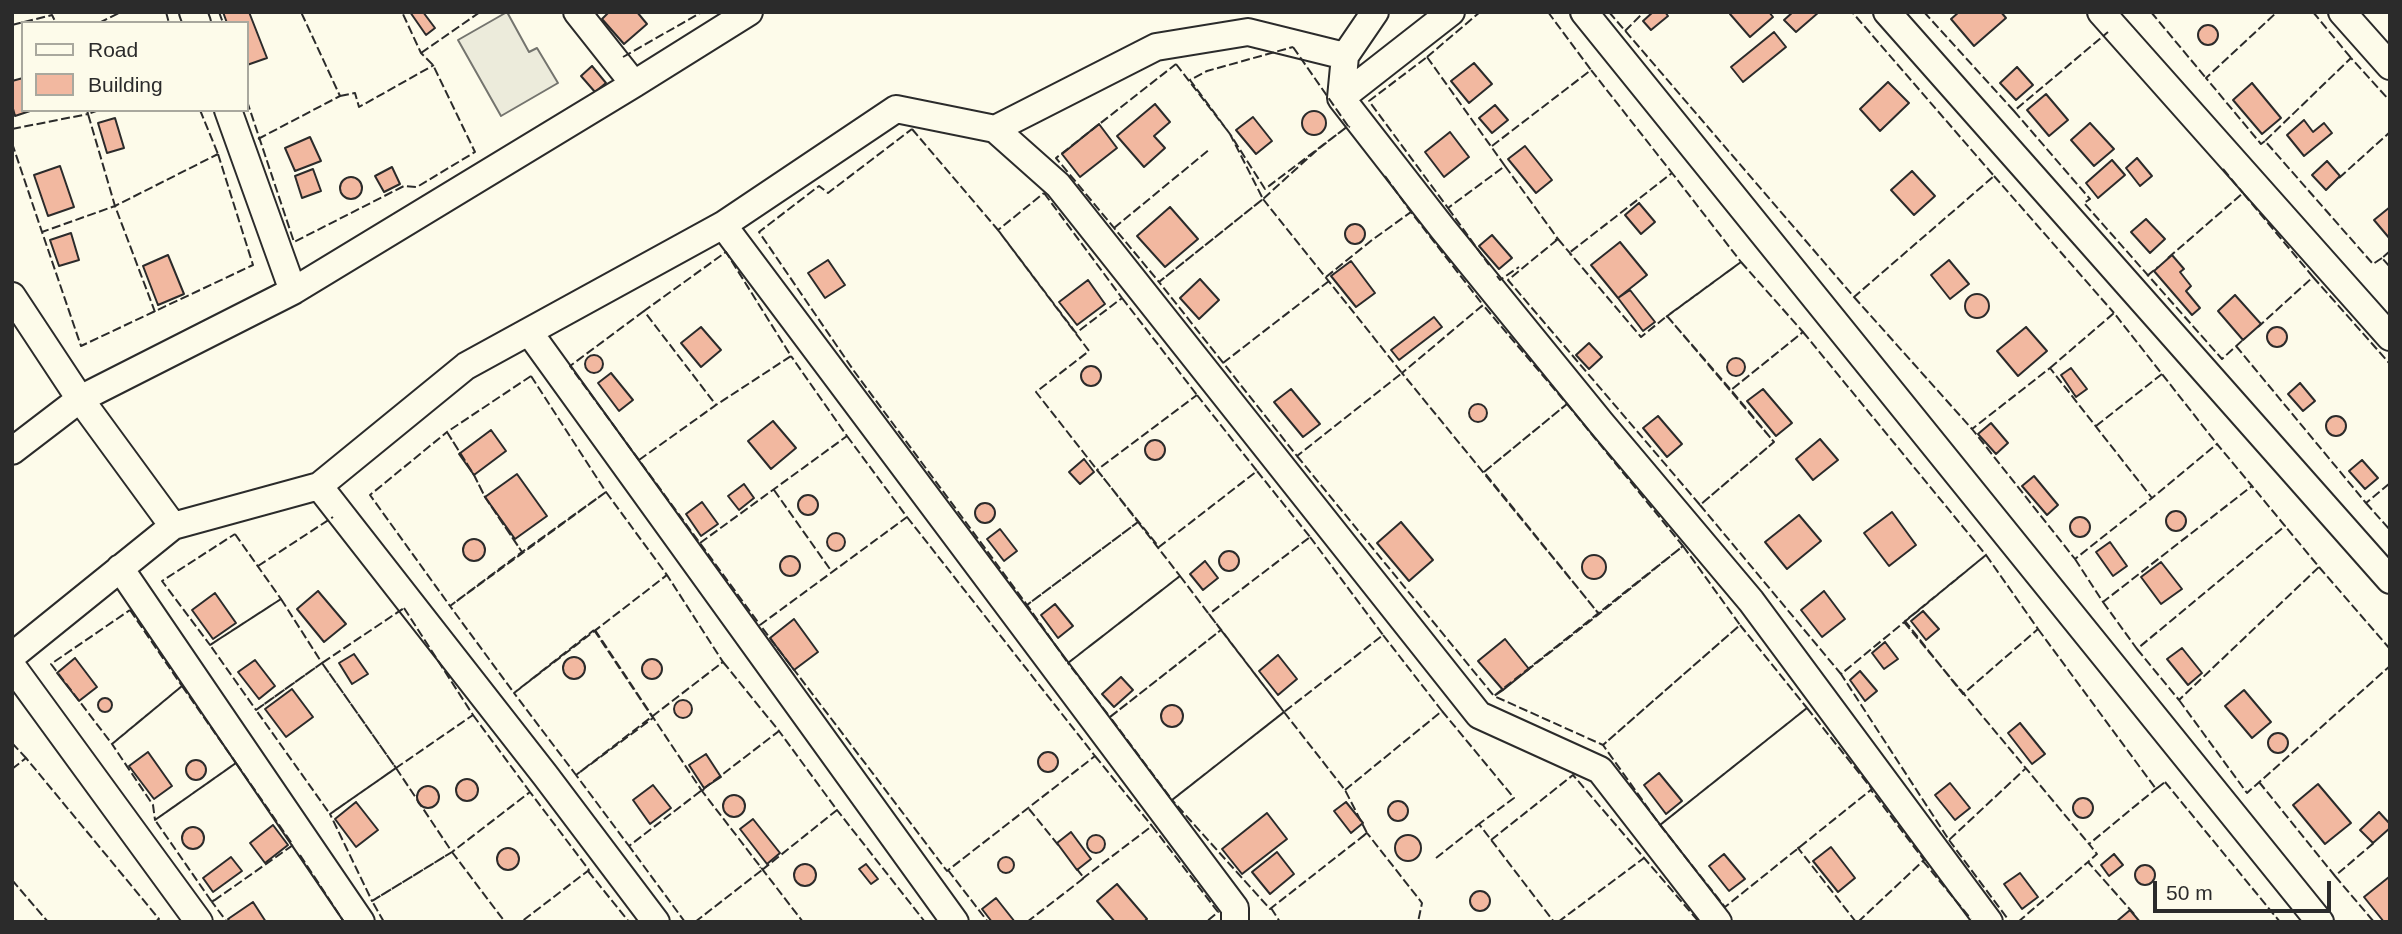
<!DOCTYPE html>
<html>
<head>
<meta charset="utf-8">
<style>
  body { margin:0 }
  #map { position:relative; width:2402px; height:934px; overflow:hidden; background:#fdfbea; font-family:Arial,sans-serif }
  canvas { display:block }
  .frame { position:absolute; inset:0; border:14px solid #2b2b2b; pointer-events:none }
  .legend { position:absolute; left:21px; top:21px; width:228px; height:91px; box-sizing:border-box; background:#fdfbea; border:2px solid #a9a89e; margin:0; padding:9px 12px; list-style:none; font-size:21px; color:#2b2b2b }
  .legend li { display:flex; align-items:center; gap:14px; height:35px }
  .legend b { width:35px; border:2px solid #a9a89e }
  .scale { position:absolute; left:2153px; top:881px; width:178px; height:32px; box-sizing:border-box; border:4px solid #2b2b2b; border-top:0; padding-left:9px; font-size:21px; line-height:24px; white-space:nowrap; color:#2b2b2b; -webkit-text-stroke:5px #fdfbea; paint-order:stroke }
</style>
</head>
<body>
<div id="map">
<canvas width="2402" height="934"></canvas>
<div class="frame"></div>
<ul class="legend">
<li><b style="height:9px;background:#fdfbea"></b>Road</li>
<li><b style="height:19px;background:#f2b8a0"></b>Building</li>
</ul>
<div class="scale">50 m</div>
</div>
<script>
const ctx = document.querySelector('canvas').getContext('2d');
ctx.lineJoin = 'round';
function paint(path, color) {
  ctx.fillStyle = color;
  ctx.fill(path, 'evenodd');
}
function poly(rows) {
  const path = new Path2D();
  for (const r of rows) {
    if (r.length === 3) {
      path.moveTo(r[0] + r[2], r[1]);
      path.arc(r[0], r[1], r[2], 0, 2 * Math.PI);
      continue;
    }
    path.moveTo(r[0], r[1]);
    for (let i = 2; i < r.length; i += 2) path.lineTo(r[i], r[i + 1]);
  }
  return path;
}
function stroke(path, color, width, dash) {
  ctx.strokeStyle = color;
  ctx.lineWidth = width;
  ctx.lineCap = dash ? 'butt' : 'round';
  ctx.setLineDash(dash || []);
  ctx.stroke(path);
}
const green = poly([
  [507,12,529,52,537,48,558,83,501,116,458,40,507,12]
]);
paint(green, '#ecebdb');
stroke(green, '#74746e', 2);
const building = poly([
  [223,12,249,12,267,58,247,65,247,23,227,23,223,12],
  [410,12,423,12,435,28,426,35,410,12],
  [609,12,637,12,647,24,624,44,602,19,609,12],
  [1653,12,1665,12,1668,16,1651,30,1643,21,1653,12],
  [1733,12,1769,12,1773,17,1750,37,1730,14,1733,12],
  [1793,12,1819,12,1796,32,1784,20,1793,12],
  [1959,12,2001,12,2006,18,1974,46,1951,19,1959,12],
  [2208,35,10],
  [1774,32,1786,47,1743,82,1731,67,1774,32],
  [1474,63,1492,84,1469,103,1451,81,1474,63],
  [592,66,606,83,595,92,581,76,592,66],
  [2017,67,2033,85,2016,100,2000,83,2017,67],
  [23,78,23,110,33,110,15,116,12,105,12,81,23,78],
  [1888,82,1909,103,1880,131,1860,109,1888,82],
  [2252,83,2281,118,2262,134,2233,100,2252,83],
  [2046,94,2068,120,2049,136,2027,110,2046,94],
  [1155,104,1170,122,1154,136,1165,148,1144,167,1117,136,1155,104],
  [1495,105,1508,120,1492,133,1479,118,1495,105],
  [1314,123,12],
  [1253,117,1272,141,1256,154,1236,130,1253,117],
  [115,118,124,148,107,153,98,123,115,118],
  [2304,120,2313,132,2324,123,2332,133,2304,156,2287,135,2304,120],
  [2090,123,2114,149,2094,166,2071,140,2090,123],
  [1099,124,1117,148,1080,177,1062,154,1099,124],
  [1450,132,1469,157,1444,177,1425,152,1450,132],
  [310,137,321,161,295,171,285,148,310,137],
  [1525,146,1552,180,1536,193,1508,159,1525,146],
  [2137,158,2152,176,2140,186,2126,168,2137,158],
  [2112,160,2125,175,2098,198,2086,183,2112,160],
  [2327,161,2340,176,2326,190,2312,175,2327,161],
  [60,166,74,207,48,216,34,175,60,166],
  [392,167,400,184,384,192,375,176,392,167],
  [313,169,321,191,302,198,295,176,313,169],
  [1912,171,1935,196,1914,215,1891,190,1912,171],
  [351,188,11],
  [1639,203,1655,222,1641,234,1625,215,1639,203],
  [1170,207,1198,239,1165,267,1137,236,1170,207],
  [2390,207,2390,239,2374,220,2390,207],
  [2146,219,2165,239,2150,253,2131,232,2146,219],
  [1355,234,10],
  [71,233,79,260,59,266,50,240,71,233],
  [1492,235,1512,258,1499,269,1479,246,1492,235],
  [1620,242,1647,275,1618,298,1591,265,1620,242],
  [168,255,184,294,158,305,143,266,168,255],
  [2172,255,2184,269,2180,272,2191,286,2186,291,2200,308,2192,315,2154,271,2172,255],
  [828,260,845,285,825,298,808,273,828,260],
  [1949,260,1969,284,1950,299,1931,275,1949,260],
  [1351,261,1375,293,1356,307,1331,276,1351,261],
  [1200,279,1219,300,1199,319,1180,298,1200,279],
  [1088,280,1105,304,1077,325,1059,302,1088,280],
  [1630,290,1655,322,1643,331,1618,298,1630,290],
  [1977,306,12],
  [2235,295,2261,324,2243,340,2218,311,2235,295],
  [1434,317,1442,327,1399,360,1391,350,1434,317],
  [701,327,721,350,701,367,681,343,701,327],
  [2026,327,2047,351,2018,376,1997,351,2026,327],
  [2277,337,10],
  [1589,343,1602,357,1589,369,1576,355,1589,343],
  [594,364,9],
  [1736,367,9],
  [1091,376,10],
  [2071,368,2087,389,2076,397,2061,375,2071,368],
  [611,373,633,400,619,411,598,383,611,373],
  [2300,383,2315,401,2303,411,2288,394,2300,383],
  [1291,389,1320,424,1303,437,1274,402,1291,389],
  [1763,389,1792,423,1776,436,1747,401,1763,389],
  [1478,413,9],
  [1658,416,1682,444,1667,457,1643,428,1658,416],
  [2336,426,10],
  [773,421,796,448,771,469,748,441,773,421],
  [1991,423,2008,443,1996,454,1978,434,1991,423],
  [491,430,506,451,474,475,459,454,491,430],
  [1820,439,1838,460,1813,480,1796,459,1820,439],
  [1155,450,10],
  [1084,459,1094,472,1080,484,1069,472,1084,459],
  [2362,460,2378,478,2365,489,2349,471,2362,460],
  [517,474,547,516,515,539,485,497,517,474],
  [2034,476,2058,505,2047,515,2022,486,2034,476],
  [744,484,754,498,739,510,728,496,744,484],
  [808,505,10],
  [702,502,718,524,701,536,686,514,702,502],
  [985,513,10],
  [2176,521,10],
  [1892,512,1916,545,1889,566,1864,533,1892,512],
  [1799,515,1821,541,1787,569,1765,542,1799,515],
  [2080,527,10],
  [1401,522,1433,560,1409,581,1377,543,1401,522],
  [1000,529,1017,551,1004,561,987,539,1000,529],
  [836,542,9],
  [474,550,11],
  [2110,542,2127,566,2113,576,2096,552,2110,542],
  [1229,561,10],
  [1594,567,12],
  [790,566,10],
  [1205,561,1218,578,1203,590,1190,574,1205,561],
  [2161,562,2182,589,2161,604,2141,577,2161,562],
  [318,591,346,624,324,642,297,609,318,591],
  [1824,591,1845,619,1822,637,1801,610,1824,591],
  [215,593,236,623,213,639,192,610,215,593],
  [1055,604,1073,626,1058,638,1041,615,1055,604],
  [1923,611,1939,629,1926,640,1911,621,1923,611],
  [794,619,818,652,794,670,770,638,794,619],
  [1505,639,1529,669,1503,690,1478,661,1505,639],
  [1885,642,1898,659,1884,669,1872,653,1885,642],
  [2182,648,2202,673,2188,685,2167,659,2182,648],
  [354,654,368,674,352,684,339,663,354,654],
  [1278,655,1297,679,1278,695,1259,671,1278,655],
  [574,668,11],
  [75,658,97,687,79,701,57,673,75,658],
  [652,669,10],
  [255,660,275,686,259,699,238,672,255,660],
  [1860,671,1877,691,1865,701,1850,680,1860,671],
  [1121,677,1133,690,1114,707,1102,694,1121,677],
  [292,689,313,717,286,737,265,709,292,689],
  [2244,690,2271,722,2252,738,2225,706,2244,690],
  [105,705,7],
  [683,709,9],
  [1172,716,11],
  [2020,723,2045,754,2032,764,2008,733,2020,723],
  [2278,743,10],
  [148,752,172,786,154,799,129,766,148,752],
  [1048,762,10],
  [706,754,721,777,704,788,689,765,706,754],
  [196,770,10],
  [1659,773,1682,801,1666,814,1644,785,1659,773],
  [467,790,11],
  [1950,783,1970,808,1955,820,1935,795,1950,783],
  [2318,784,2351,823,2325,844,2293,805,2318,784],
  [653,785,671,808,650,824,633,800,653,785],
  [428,797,11],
  [734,806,11],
  [2083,808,10],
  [1398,811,10],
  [356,802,378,830,356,847,335,819,356,802],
  [1346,802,1363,823,1351,833,1334,811,1346,802],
  [2379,812,2390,824,2390,828,2373,843,2360,830,2379,812],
  [1267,813,1287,839,1242,874,1222,849,1267,813],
  [753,819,780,853,767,864,740,829,753,819],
  [273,825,288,845,265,863,250,843,273,825],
  [193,838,11],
  [1071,832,1091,859,1077,870,1057,843,1071,832],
  [1096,844,9],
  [1408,848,13],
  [1831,847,1855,878,1838,892,1813,861,1831,847],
  [508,859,11],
  [1277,852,1294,874,1270,894,1252,872,1277,852],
  [1724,854,1745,879,1729,891,1709,866,1724,854],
  [2114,854,2123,865,2109,876,2101,865,2114,854],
  [1006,865,8],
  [231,857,242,871,213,892,203,878,231,857],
  [866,864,878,879,871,884,859,869,866,864],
  [805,875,11],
  [2145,875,10],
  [2020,873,2038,897,2022,909,2004,884,2020,873],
  [2389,877,2390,922,2384,922,2364,897,2389,877],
  [1117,884,1147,919,1144,922,1115,922,1097,901,1117,884],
  [1480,901,10],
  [996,898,1015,922,992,922,982,909,996,898],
  [253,902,266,922,230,922,228,919,253,902],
  [2130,910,2140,922,2116,922,2130,910]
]);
paint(building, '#f2b8a0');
stroke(building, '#2b2b2b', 2);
const minor = poly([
  [193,12,197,23],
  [577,12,634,84],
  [1375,12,1345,56,1341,98,1443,229,1601,423,1751,601,1989,922],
  [1584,12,2320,922],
  [1887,12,2390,580],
  [2101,12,2390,337],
  [2342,12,2390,66],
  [1341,98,1451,12],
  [228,110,293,291],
  [995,129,1156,47,1248,32,1345,56],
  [723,225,1235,908,1235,922],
  [12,296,80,399,173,526],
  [529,332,955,922],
  [12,451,80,399,293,291,634,84,749,12],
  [319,486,545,775,656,922],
  [120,568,361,922],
  [12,656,173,526,319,486,466,366,723,225,896,109,995,129,1058,185,1479,715,1600,770,1718,922],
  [12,666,199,922]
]);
stroke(minor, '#2b2b2b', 30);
stroke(minor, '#fdfbea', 26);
stroke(poly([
  [166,12,169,23],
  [219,12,223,23],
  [1548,12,1591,70],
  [1609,12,1854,297,1994,176,1852,12],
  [1924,12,2014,111,2108,32],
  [2151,12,2206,78],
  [2313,12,2351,58],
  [99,23,121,12],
  [12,25,52,15,56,23],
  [1625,31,1644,12],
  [1293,47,1348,126,1265,189,1230,134,1190,80,1207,71,1293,47],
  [421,53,480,12],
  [623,57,702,12],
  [1427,57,1505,166,1448,208,1369,101,1427,57],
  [1427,57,1480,12],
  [1176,64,1230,134,1263,199,1159,282,1056,158,1176,64],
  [340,96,355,93,359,107,434,65],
  [247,101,294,242,404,186,417,187,475,152,433,65,421,53,402,12],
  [99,110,88,114,115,206,155,312],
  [200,110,218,154],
  [2014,111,2090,199,2084,203,2222,359,2245,338],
  [12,129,88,114,87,110],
  [912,129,998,230,1089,351,1036,392,1138,522,1027,605,854,371,759,232,819,186,828,193,912,129],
  [258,139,340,96,301,12],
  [2265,141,2261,144,2206,78,2277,12],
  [12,143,42,232],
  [1492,146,1591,70,1672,173,1569,253,1571,255],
  [218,154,253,265,81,346,42,232,115,206,218,154],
  [1505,166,1558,239,1555,240],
  [2223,169,2243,193],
  [1385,176,1411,212],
  [1994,176,2114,313],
  [2339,178,2390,132],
  [1044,193,1122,298,1076,333,998,230,1044,193],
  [1263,199,1402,373,1297,456,1159,282,1263,199,1317,150,1348,126,1350,127],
  [1448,208,1489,265],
  [1114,228,1210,149],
  [1558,239,1641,337,1667,316,1774,442,1700,505,1508,280,1558,239],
  [2390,251,2382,258,2390,267],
  [2168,258,2243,193,2313,277,2258,327],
  [2382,258,2373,264,2265,141,2351,58,2390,101],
  [1741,262,1803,332,1731,390,1667,316,1741,262],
  [1497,276,1500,280,1519,267],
  [2147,276,2158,267],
  [1326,277,1372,240,1411,212,1483,305,1481,307],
  [2313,277,2390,364],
  [1854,297,1972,429,2075,559,2152,498,2050,368,1972,429],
  [1122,298,1197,395],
  [644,311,570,366,760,625],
  [1666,317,1741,262,1672,173],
  [1803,332,1986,555,1841,674,1700,505,1774,442,1731,390,1803,332],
  [2236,346,2366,503,2390,483],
  [1223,363,1329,281],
  [2050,368,2114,313,2217,444],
  [531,376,606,492,522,552,485,497,474,475,447,432,531,376],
  [1197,395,1257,471,1159,547,1097,470,1197,395],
  [1567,404,1683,546,1599,614,1484,472,1567,404],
  [2096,426,2162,374],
  [447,432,474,475,485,497,522,552,450,606,370,495,447,432],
  [847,436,907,517],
  [1297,456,1494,696,1506,688],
  [639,460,716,405,791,356,726,252,644,311,716,405],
  [1257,471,1310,537],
  [1484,472,1567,404,1483,305,1402,373,1599,614,1525,672],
  [774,490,832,572],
  [606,492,667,575,514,693,450,606,606,492],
  [2366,503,2390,530],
  [907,517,1095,756,947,871,760,625,907,517],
  [1138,522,1180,576,1068,663,1027,605,1138,522],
  [235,534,281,599,210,645,162,581,235,534],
  [1310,537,1383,635,1284,712,1209,614,1310,537],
  [700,543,847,436,791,356],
  [1683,546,1740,625,1603,745,1494,696,1683,546],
  [1986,555,2038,629,1963,694,1905,621,1986,555],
  [2075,559,2103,602,2252,486,2217,444,2152,498],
  [258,566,333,517],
  [2319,567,2390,649],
  [665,576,667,575,723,662,721,663],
  [1180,576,1221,630,1110,717,1068,663,1180,576],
  [281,599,322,663,256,710,210,645,281,599],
  [2103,602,2137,649,2285,526,2252,486],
  [404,608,473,715,396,768,322,663,404,608],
  [130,610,182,686,112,744,51,664,130,610],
  [1904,622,2089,844],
  [1740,625,1807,708,1660,825,1603,745,1740,625],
  [2038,629,2156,789,2165,782],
  [594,630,653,718,576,775,514,693,594,630],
  [595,630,702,791],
  [1221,630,1284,712,1172,800,1110,717,1221,630],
  [1383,635,1442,711],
  [2137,649,2179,700,2319,567,2285,526],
  [723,662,779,731,629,846,576,775,723,662],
  [322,663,396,768,330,814,256,710,322,663],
  [1842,673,1841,674,1949,840,2025,769],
  [182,686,236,763,155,820,153,805,112,744,182,686],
  [2179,700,2247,793,2390,666],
  [1807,708,1872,789,1725,907,1660,825,1807,708],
  [1284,712,1345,790,1367,833,1270,909,1172,800,1284,712],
  [473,715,530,792],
  [12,743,26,758],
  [1095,756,1152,826],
  [236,763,293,845,212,902,155,820,236,763],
  [396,768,452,852,372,901,330,814,396,768],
  [12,769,26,758,159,919,155,922],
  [2165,782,2280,922],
  [2259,782,2335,876,2376,841],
  [704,789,702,791,803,922],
  [1345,790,1442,711,1514,798,1479,824],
  [1029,809,1059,846],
  [836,811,837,810,925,922],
  [1364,835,1367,833,1422,903,1418,922],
  [1491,840,1573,775,1699,922],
  [1949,840,2010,922],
  [630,845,629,846,685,922],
  [1800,847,1798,848,1856,922],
  [452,852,505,922],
  [300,855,344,922],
  [1436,858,1479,824,1554,922],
  [1923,861,1971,919],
  [762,870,837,810,779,731],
  [948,870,988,922],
  [588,871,629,922],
  [2335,876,2374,922],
  [1082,879,1152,826,1218,912,1206,922],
  [12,880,48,922],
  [214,900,212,902,227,922],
  [1271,908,1280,922],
  [2134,914,2088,862,2097,854,2089,844,2157,788],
  [384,922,372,901,452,852,530,792,589,870,521,922],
  [695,922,762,870,760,867],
  [1027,922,1084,878,1076,868],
  [1558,922,1644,858],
  [1858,922,1924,860,1871,790],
  [2018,922,2088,862,2090,864]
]), '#2b2b2b', 2, [9, 3.5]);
</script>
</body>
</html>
